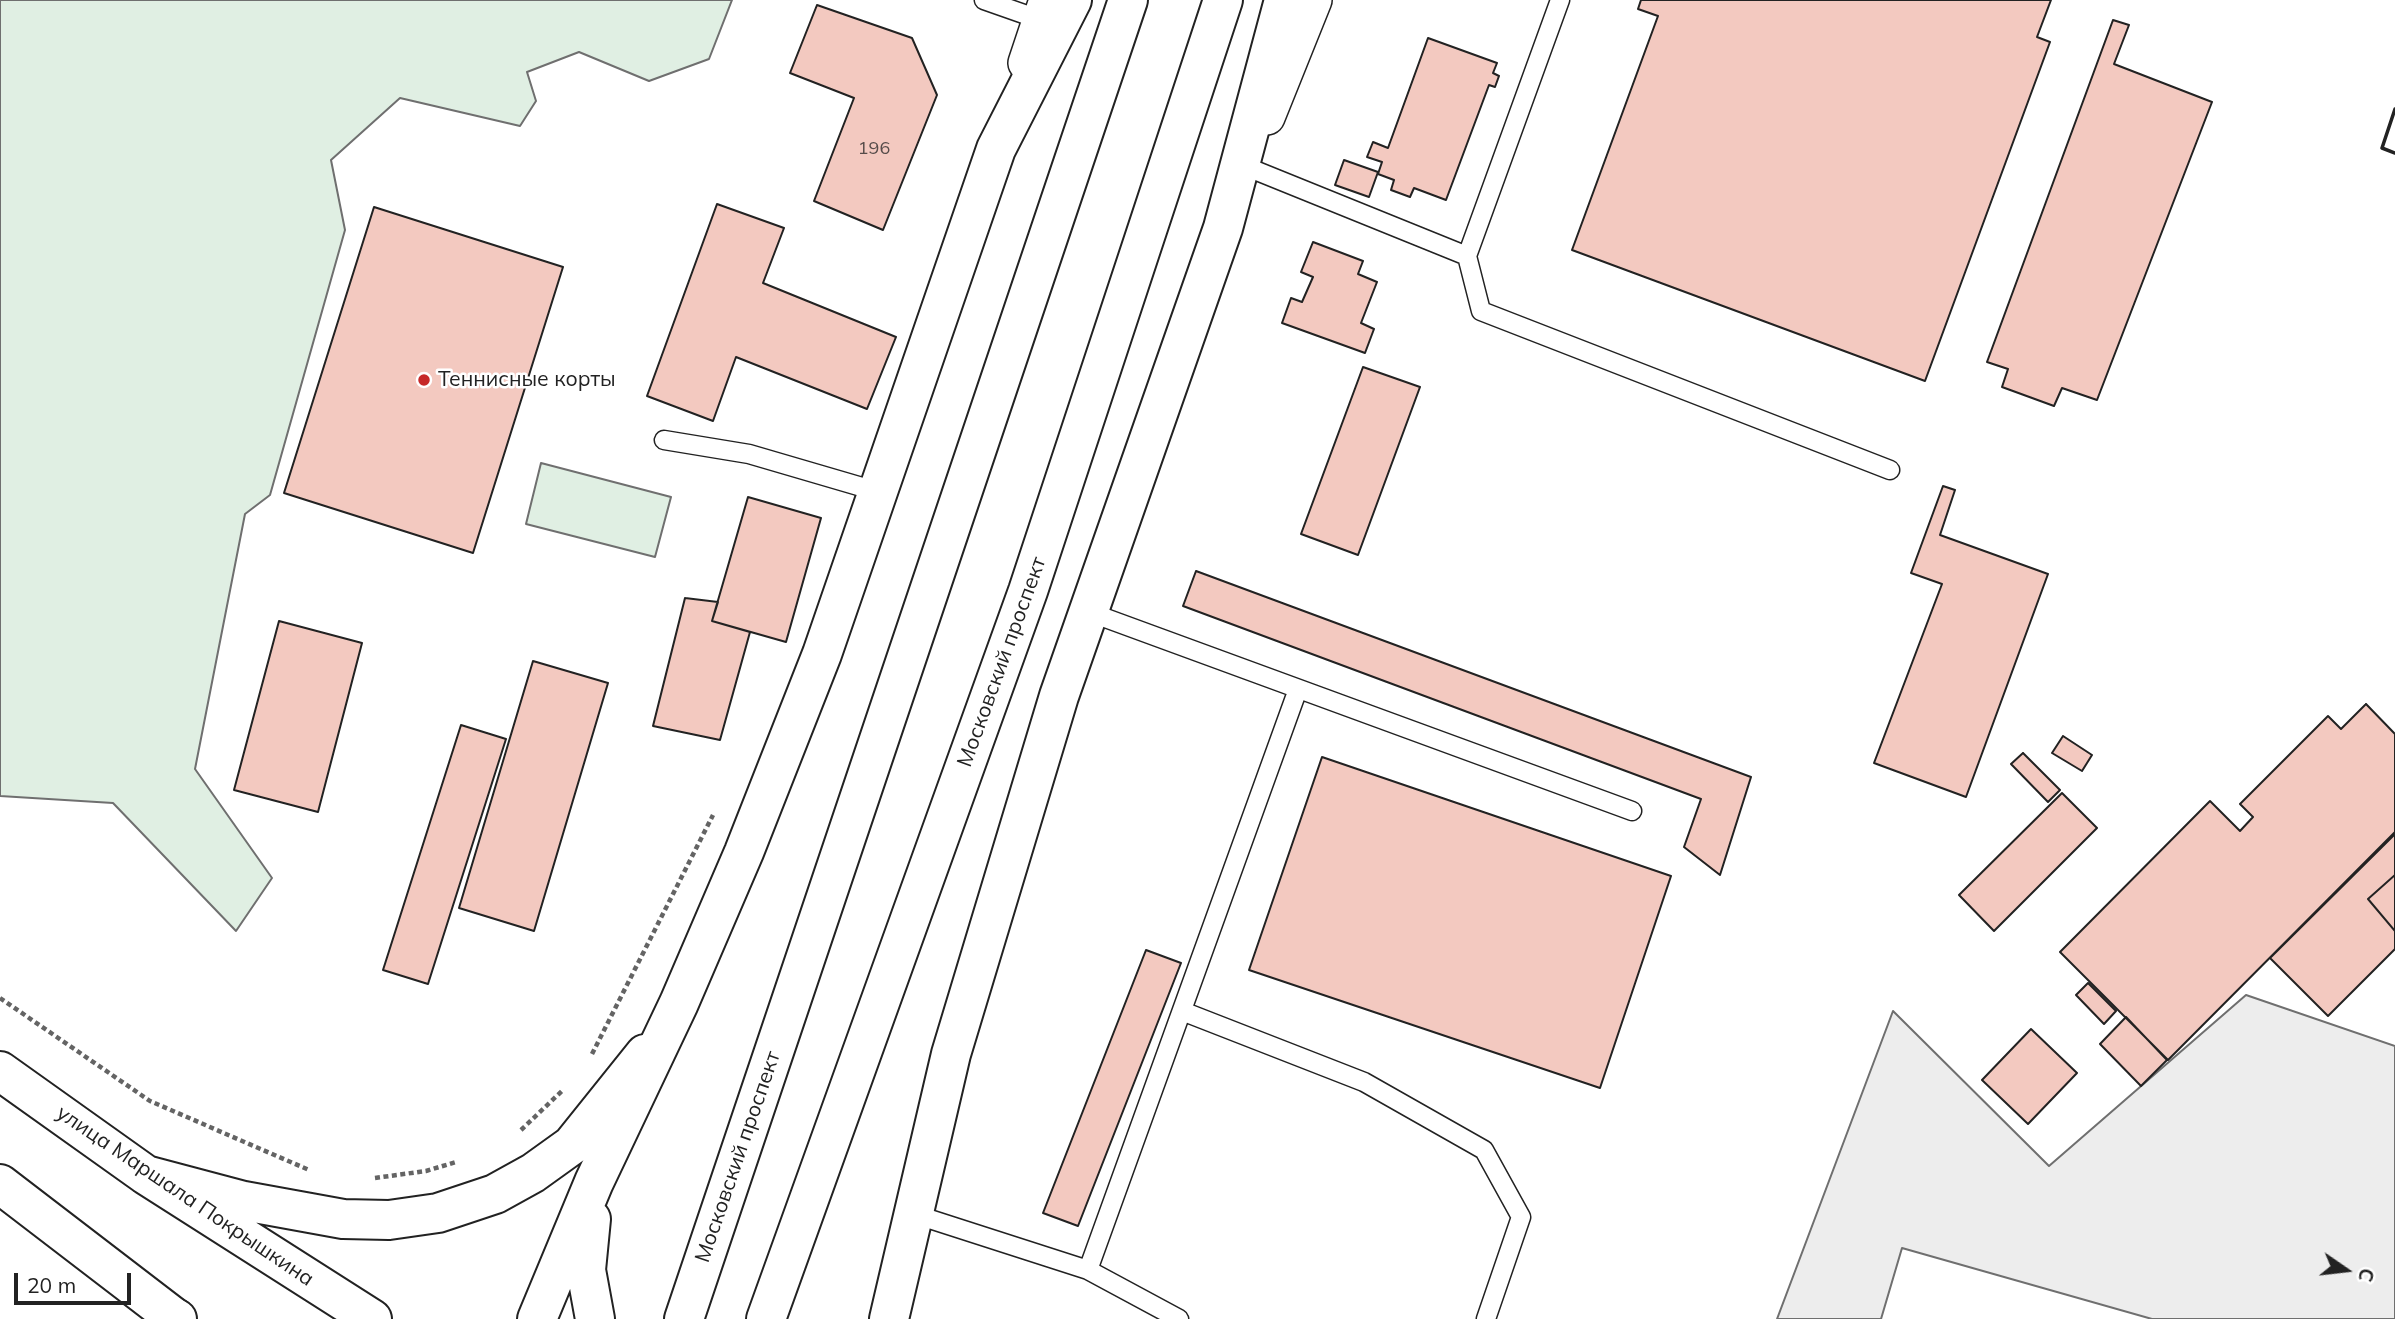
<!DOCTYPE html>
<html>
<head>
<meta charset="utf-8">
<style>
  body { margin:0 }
  #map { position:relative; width:2395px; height:1319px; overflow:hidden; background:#fff; font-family:Mulish,sans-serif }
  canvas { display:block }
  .north { position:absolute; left:2311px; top:1235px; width:70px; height:70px; -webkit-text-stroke:5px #fff; paint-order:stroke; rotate:104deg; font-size:19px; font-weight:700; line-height:28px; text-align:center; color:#222 }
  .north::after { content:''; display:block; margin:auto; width:24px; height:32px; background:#222; clip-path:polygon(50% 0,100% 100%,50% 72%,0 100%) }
  .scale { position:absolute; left:14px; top:1273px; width:117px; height:32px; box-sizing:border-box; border:4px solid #222; border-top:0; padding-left:9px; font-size:21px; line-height:24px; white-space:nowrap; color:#222; -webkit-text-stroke:5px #fff; paint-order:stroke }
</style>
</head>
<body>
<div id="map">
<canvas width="2395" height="1319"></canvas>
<div class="north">С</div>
<div class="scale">20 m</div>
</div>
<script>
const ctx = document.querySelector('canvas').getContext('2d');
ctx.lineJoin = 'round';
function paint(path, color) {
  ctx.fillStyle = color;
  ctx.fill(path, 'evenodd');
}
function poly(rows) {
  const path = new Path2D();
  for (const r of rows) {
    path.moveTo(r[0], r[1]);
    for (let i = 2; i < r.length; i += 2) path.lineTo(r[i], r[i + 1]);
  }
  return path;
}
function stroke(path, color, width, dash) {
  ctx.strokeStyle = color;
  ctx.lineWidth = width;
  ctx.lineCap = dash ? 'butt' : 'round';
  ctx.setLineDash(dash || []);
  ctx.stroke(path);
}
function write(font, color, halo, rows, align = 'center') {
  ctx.font = font + ' Mulish,sans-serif';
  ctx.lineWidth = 5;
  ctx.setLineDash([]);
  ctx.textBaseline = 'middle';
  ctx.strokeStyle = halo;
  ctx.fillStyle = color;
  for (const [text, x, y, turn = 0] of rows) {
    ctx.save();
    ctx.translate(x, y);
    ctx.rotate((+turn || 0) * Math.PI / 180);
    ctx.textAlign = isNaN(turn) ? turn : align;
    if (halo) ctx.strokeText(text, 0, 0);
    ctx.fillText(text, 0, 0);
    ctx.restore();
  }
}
const green = poly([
  [0,0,732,0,709,59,649,81,579,52,527,72,536,101,520,126,400,98,331,160,345,230,270,495,245,514,195,769,272,878,236,931,113,803,0,796,0,0],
  [541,463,671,497,655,557,526,524,541,463]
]);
paint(green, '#e0efe3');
stroke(green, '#6f6f6f', 2);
const parking = poly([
  [2246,995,2395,1046,2395,1319,2152,1319,1902,1248,1881,1319,1777,1319,1893,1011,2049,1166,2246,995]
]);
paint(parking, '#ededed');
stroke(parking, '#6f6f6f', 2);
const building = poly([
  [1641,0,2051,0,2037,37,2050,42,1925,381,1572,250,1658,16,1638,9,1641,0],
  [817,5,912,38,937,95,883,230,814,201,854,98,790,73,817,5],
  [2113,20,2129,25,2114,64,2212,102,2097,400,2062,388,2054,406,2002,387,2008,369,1987,362,2113,20],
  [1428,38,1497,63,1493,73,1499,76,1495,87,1489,85,1446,200,1414,188,1410,197,1391,190,1394,180,1378,174,1382,162,1367,157,1373,142,1388,148,1428,38],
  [1344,160,1378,172,1369,197,1335,185,1344,160],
  [717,204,784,228,763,283,896,337,867,409,736,357,713,421,647,396,717,204],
  [374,207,563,267,473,553,284,493,374,207],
  [1313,242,1363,261,1358,274,1377,282,1361,323,1374,329,1365,353,1282,323,1291,298,1302,302,1313,277,1301,272,1313,242],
  [1363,367,1420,387,1358,555,1301,534,1363,367],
  [1943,486,1955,490,1940,535,2048,574,1966,797,1874,763,1942,584,1911,573,1943,486],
  [748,497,821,518,786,642,712,621,748,497],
  [1196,571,1751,777,1720,875,1684,847,1701,799,1183,606,1196,571],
  [685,598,718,602,712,621,750,632,720,740,653,726,685,598],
  [279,621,362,643,318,812,234,790,279,621],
  [533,661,608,683,534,931,459,908,533,661],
  [2366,704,2395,734,2395,832,2168,1060,2060,952,2210,801,2240,831,2253,817,2240,804,2328,716,2341,729,2366,704],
  [461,725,506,739,428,984,383,970,461,725],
  [2063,736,2092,755,2082,771,2052,753,2063,736],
  [2023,753,2060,790,2048,802,2011,764,2023,753],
  [1322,757,1671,876,1600,1088,1249,970,1322,757],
  [2062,793,2097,828,1994,931,1959,895,2062,793],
  [2395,834,2395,875,2368,899,2395,931,2395,949,2328,1016,2270,958,2395,834],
  [2395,875,2395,931,2368,899,2395,875],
  [1146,950,1181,963,1078,1226,1043,1213,1146,950],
  [2088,983,2116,1011,2104,1024,2076,995,2088,983],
  [2126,1017,2167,1060,2141,1086,2100,1044,2126,1017],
  [2031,1029,2077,1073,2028,1124,1982,1080,2031,1029]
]);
paint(building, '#f3c9c0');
stroke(building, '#222', 2);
const lane = poly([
  [984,0,1041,20],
  [1247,167,1467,256,1481,311,1890,470],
  [1467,256,1560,0],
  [664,440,749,454,879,492],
  [1089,612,1632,811],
  [1182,1011,1364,1082,1484,1150,1521,1217,1486,1319],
  [914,1214,1088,1270,1179,1319],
  [1088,1270,1298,689]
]);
const street = poly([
  [1026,63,1047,0],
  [1267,117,1314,0]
]);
const secondary = poly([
  [0,1071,146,1175,372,1319],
  [146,1175,244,1201,343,1219,389,1220,438,1213,495,1194,533,1173,572,1145,645,1054],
  [0,1184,176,1319]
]);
const primary = poly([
  [591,1219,586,1270,595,1319],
  [173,1317,177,1319],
  [537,1319,594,1182,679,1003,744,852,822,654,996,149,1072,0],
  [684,1319,1128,0],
  [766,1319,1028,591,1223,0],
  [889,1319,951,1054,1059,696,1223,228,1284,0]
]);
stroke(lane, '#222', 21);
stroke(street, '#222', 38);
stroke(secondary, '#222', 42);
stroke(primary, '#222', 42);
stroke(poly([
  [0,998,150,1101,309,1170],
  [592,1054,713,815],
  [521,1130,563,1090],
  [375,1178,426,1171,456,1162]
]), '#646464', 4.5, [5, 3.5]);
stroke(lane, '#fff', 18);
stroke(street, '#fff', 35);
stroke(secondary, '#fff', 38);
stroke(primary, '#fff', 38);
stroke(poly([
  [2395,109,2382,148,2395,153]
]), '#222', 3.5);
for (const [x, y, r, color] of [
  [424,380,7,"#c62828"]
]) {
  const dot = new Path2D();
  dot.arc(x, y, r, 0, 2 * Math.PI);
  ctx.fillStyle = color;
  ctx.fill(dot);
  stroke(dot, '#fff', 2.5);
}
write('18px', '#564c4a', null, [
  ["196",874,149]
]);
write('21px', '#222', '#fff', [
  ["Теннисные корты",438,380]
], 'left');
write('21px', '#222', '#fff', [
  ["Московский проспект",1002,662,-70],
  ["Московский проспект",738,1157,-71],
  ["улица Маршала Покрышкина",185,1196,34]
]);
</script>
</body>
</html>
